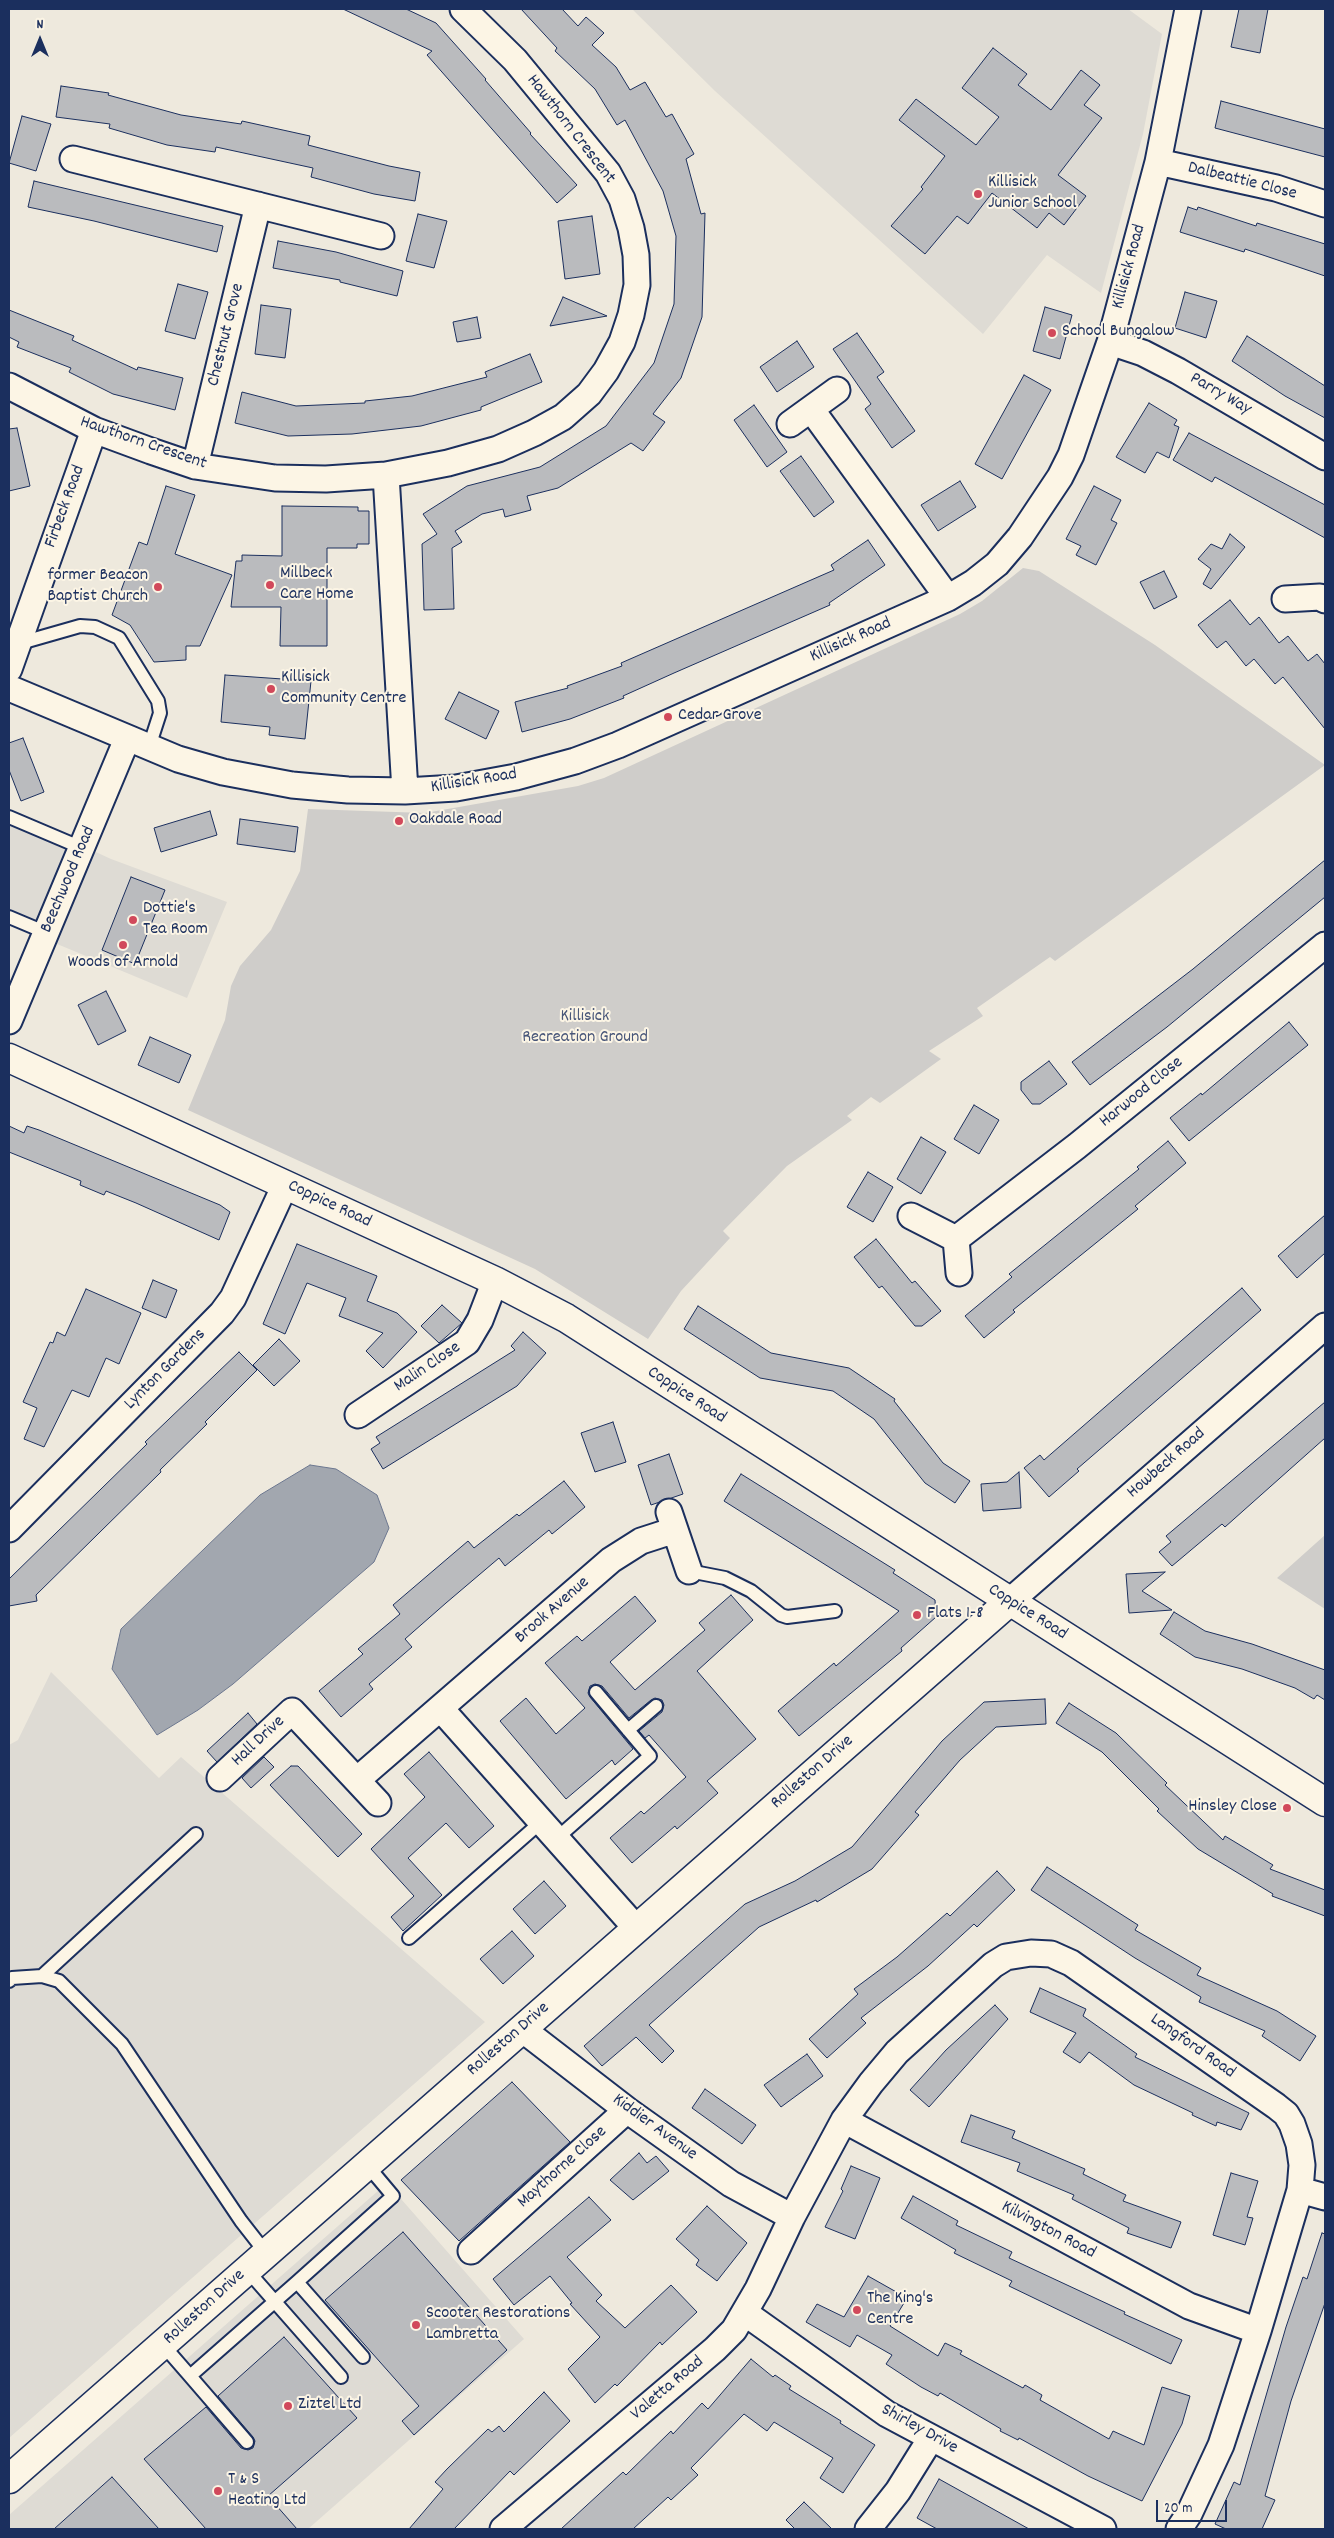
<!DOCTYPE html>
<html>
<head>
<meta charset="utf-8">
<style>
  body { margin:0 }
  #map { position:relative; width:1334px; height:2538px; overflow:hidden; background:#eee9dd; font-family:Dekko,sans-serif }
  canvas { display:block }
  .frame { position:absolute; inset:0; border:10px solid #1b2f5e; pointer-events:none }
  .north { position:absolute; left:15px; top:15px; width:50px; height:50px; -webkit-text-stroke:4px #fcf5e5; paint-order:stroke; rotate:0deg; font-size:14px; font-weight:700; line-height:20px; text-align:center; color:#1b2f5e }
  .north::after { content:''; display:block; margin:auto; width:18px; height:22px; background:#1b2f5e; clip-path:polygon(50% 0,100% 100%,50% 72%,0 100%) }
  .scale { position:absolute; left:1156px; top:2500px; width:71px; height:22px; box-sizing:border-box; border:2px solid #1b2f5e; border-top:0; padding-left:6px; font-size:15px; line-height:18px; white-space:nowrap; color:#1b2f5e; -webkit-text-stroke:4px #fcf5e5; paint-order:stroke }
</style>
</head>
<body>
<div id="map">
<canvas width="1334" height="2538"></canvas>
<div class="frame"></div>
<div class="north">N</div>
<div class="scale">20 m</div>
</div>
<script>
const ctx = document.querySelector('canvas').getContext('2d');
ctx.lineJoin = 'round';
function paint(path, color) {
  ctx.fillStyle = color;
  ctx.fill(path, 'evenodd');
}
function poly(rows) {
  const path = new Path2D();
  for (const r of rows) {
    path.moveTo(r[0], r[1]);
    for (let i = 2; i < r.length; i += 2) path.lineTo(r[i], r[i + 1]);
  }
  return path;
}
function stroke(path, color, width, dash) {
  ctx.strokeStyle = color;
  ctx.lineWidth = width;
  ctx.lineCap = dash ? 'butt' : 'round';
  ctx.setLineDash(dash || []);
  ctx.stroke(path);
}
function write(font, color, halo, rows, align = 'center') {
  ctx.font = font + ' Dekko,sans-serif';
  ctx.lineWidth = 4;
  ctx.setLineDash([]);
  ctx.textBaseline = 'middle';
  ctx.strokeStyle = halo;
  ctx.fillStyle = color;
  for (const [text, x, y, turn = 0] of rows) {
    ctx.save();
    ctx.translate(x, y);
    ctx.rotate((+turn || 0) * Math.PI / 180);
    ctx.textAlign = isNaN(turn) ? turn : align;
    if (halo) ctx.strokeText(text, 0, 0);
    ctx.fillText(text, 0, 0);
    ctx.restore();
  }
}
paint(poly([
  [632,9,1128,9,1162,34,1143,134,1101,293,1047,255,983,334,715,91],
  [9,812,111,859,227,902,187,998,9,924],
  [51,1672,159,1778,181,1757,485,2022,9,2438,9,1745,18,1740],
  [387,2183,524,2339,308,2529,9,2529,9,2515]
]), '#dedbd4');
paint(poly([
  [1023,568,1039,571,1155,645,1325,765,1055,961,1050,957,977,1008,983,1016,929,1051,941,1059,880,1103,871,1097,847,1116,852,1120,787,1166,723,1231,730,1238,681,1291,648,1339,535,1269,188,1110,225,1020,231,986,240,966,271,930,300,871,308,809,425,813,578,786,604,778,960,614,982,601],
  [1325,1535,1325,1609,1277,1578]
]), '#cfcdca');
const water = poly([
  [310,1465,336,1469,377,1495,389,1528,374,1562,233,1684,198,1710,157,1735,112,1669,121,1629,260,1495,310,1465]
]);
paint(water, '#a2a7af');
stroke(water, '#6c778f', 1);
const building = poly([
  [343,9,406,9,436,23,486,79,485,80,531,133,530,134,577,185,557,203,427,55,432,51,343,9],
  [521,9,562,9,578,26,586,17,604,33,592,45,616,67,630,90,645,82,666,117,672,114,694,154,686,159,701,214,705,213,702,317,681,378,653,414,665,422,643,451,631,443,558,488,527,496,531,510,505,517,503,509,482,514,455,531,462,542,452,548,454,609,424,610,422,544,437,534,423,514,467,486,540,467,606,426,654,363,674,304,676,236,663,191,625,120,617,125,595,89,555,51,557,48,521,9],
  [1239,9,1268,9,1260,53,1231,47,1239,9],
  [993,48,1027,74,1018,85,1051,110,1081,70,1100,85,1084,105,1102,118,1058,175,1086,196,1064,225,1049,213,1037,228,992,193,968,224,957,216,925,254,891,226,923,189,921,187,945,156,899,120,916,99,976,145,999,117,962,88,993,48],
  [61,86,109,93,108,95,181,115,241,124,242,121,310,136,308,145,389,166,420,172,415,201,374,194,311,177,313,168,216,147,215,152,167,145,109,128,110,124,56,117,61,86],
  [1221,101,1325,129,1325,157,1215,128,1221,101],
  [22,116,51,124,36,171,9,163,22,116],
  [34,181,223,226,217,252,94,221,28,207,34,181],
  [1188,207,1197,210,1198,207,1256,226,1257,223,1325,244,1325,276,1245,249,1244,252,1180,232,1188,207],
  [418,214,447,221,434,268,406,261,418,214],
  [592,216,600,274,565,279,558,221,592,216],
  [278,241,336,252,403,271,397,296,340,282,340,280,273,268,278,241],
  [178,284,208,292,195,339,165,331,178,284],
  [1185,292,1217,301,1206,338,1175,328,1185,292],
  [563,297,607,316,550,326,563,297],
  [261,305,291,309,285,358,255,354,261,305],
  [1045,307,1072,315,1060,359,1033,351,1045,307],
  [9,310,74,336,72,340,137,370,138,367,183,378,175,410,113,394,69,372,71,368,17,347,19,342,9,337,9,310],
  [477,317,481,338,457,342,453,322,477,317],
  [857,333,884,372,877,377,915,431,892,448,865,409,871,404,833,349,857,333],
  [1247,336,1325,386,1325,418,1285,396,1232,361,1247,336],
  [797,341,814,367,777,392,760,367,797,341],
  [530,354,542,382,481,407,481,410,421,426,352,434,288,436,235,423,242,392,296,406,365,403,365,401,412,396,487,377,485,372,530,354],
  [1024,375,1051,390,1002,479,975,464,1024,375],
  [1149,403,1177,420,1174,425,1179,427,1169,458,1157,452,1145,473,1116,457,1149,403],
  [754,405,787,452,767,467,734,420,754,405],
  [17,428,30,486,9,491,9,429,17,428],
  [1189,433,1325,505,1325,538,1215,477,1212,482,1173,460,1189,433],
  [801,456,834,502,814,517,780,471,801,456],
  [960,481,976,507,938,531,921,505,960,481],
  [166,486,195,495,175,554,232,575,200,646,186,646,186,660,154,662,130,625,112,615,139,542,147,545,166,486],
  [1094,486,1121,500,1111,520,1117,523,1096,565,1076,555,1081,546,1066,539,1094,486],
  [282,506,358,507,358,511,369,511,369,544,357,544,357,548,327,548,327,646,280,646,281,607,231,607,236,561,242,561,242,555,282,556,282,506],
  [1230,534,1245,547,1211,589,1203,584,1211,569,1198,559,1211,544,1222,549,1230,534],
  [868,540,885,565,829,603,830,605,674,673,623,696,624,698,570,719,522,732,515,702,568,688,567,686,622,666,621,663,834,570,831,565,868,540],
  [1164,571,1177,597,1154,609,1140,582,1164,571],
  [1230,600,1250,625,1259,617,1279,643,1288,636,1308,661,1317,654,1325,664,1325,729,1283,677,1275,684,1254,659,1246,666,1226,641,1217,648,1198,625,1230,600],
  [225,675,311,681,305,739,269,735,270,727,221,722,225,675],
  [459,692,499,711,486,739,445,719,459,692],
  [23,738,44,792,21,801,9,770,9,743,23,738],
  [210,811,217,835,161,852,154,828,210,811],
  [240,819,298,827,295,852,237,844,240,819],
  [1325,860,1325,897,1167,1027,1090,1085,1072,1062,1193,969,1325,860],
  [131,877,165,890,135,964,102,950,131,877],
  [106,991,126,1031,98,1045,78,1005,106,991],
  [1289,1022,1308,1045,1189,1141,1170,1118,1201,1093,1202,1095,1289,1022],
  [150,1037,191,1055,179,1083,138,1065,150,1037],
  [1049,1061,1067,1084,1040,1104,1032,1104,1021,1090,1021,1082,1049,1061],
  [974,1105,999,1120,979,1154,954,1139,974,1105],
  [9,1126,24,1133,27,1126,39,1130,220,1205,230,1212,219,1240,136,1203,106,1191,104,1195,80,1185,81,1181,9,1152,9,1126],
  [921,1137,946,1152,921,1194,897,1179,921,1137],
  [1168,1141,1186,1163,1135,1206,1138,1209,1013,1310,1015,1312,984,1338,965,1316,1012,1277,1009,1274,1139,1169,1137,1167,1168,1141],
  [868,1172,893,1187,873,1222,847,1207,868,1172],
  [1325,1215,1325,1253,1297,1278,1278,1256,1325,1215],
  [876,1239,912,1283,915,1281,941,1311,922,1326,915,1326,882,1286,879,1288,854,1257,876,1239],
  [297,1244,377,1276,367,1301,397,1313,417,1332,383,1368,366,1351,383,1333,339,1316,346,1298,307,1283,285,1334,263,1324,297,1244],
  [153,1280,177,1290,166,1318,142,1308,153,1280],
  [1242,1288,1261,1310,1077,1469,1079,1471,1049,1497,1024,1468,1040,1455,1044,1460,1242,1288],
  [86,1289,141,1313,119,1364,106,1358,89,1397,72,1390,44,1447,24,1439,37,1408,23,1402,50,1342,53,1343,57,1332,65,1336,86,1289],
  [442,1305,462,1323,439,1343,421,1326,442,1305],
  [698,1306,771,1353,849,1368,895,1399,894,1401,943,1463,970,1481,955,1503,925,1483,874,1419,833,1391,760,1378,684,1329,698,1306],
  [523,1332,546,1353,517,1386,383,1469,371,1449,380,1443,376,1437,515,1350,511,1346,523,1332],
  [279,1339,300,1361,274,1386,253,1365,279,1339],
  [239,1352,257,1370,205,1422,207,1424,160,1470,161,1472,36,1595,37,1601,9,1606,9,1579,147,1444,145,1442,239,1352],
  [1325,1402,1325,1438,1225,1527,1222,1524,1172,1566,1159,1552,1171,1542,1166,1536,1325,1402],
  [613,1422,626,1462,595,1472,581,1433,613,1422],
  [669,1454,683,1494,651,1505,638,1465,669,1454],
  [1019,1472,1021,1508,983,1511,981,1484,1007,1482,1019,1472],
  [741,1474,895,1570,893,1573,935,1600,936,1617,901,1648,902,1651,799,1736,778,1711,834,1663,836,1666,899,1611,724,1501,741,1474],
  [564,1481,585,1507,552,1534,549,1530,505,1566,499,1558,446,1603,405,1639,412,1647,369,1684,373,1689,341,1717,319,1691,363,1654,358,1649,400,1614,393,1605,468,1541,474,1548,517,1514,519,1516,564,1481],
  [1165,1572,1142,1591,1172,1610,1129,1613,1126,1574,1165,1572],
  [731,1595,753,1620,697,1671,756,1739,707,1781,718,1793,677,1829,675,1826,632,1863,610,1838,641,1811,644,1814,686,1777,649,1735,645,1738,639,1731,662,1712,664,1705,662,1700,655,1698,651,1700,629,1718,602,1686,595,1684,590,1686,588,1693,590,1697,633,1749,615,1765,612,1760,566,1799,500,1721,526,1698,556,1734,585,1708,545,1663,577,1636,582,1641,635,1596,656,1621,610,1662,635,1690,705,1630,699,1623,731,1595],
  [1174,1612,1205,1631,1252,1644,1325,1670,1325,1700,1317,1695,1314,1699,1295,1688,1242,1669,1195,1657,1160,1634,1174,1612],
  [1045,1699,1046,1724,996,1727,960,1760,915,1812,919,1815,872,1869,817,1902,816,1900,759,1927,649,2025,674,2051,662,2063,636,2037,602,2066,584,2046,745,1904,795,1881,852,1847,942,1741,984,1702,1045,1699],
  [1069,1703,1116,1733,1167,1783,1165,1785,1223,1840,1225,1836,1273,1865,1270,1869,1325,1890,1325,1916,1272,1896,1273,1894,1198,1849,1157,1811,1159,1809,1102,1752,1056,1723,1069,1703],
  [248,1713,257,1724,217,1762,207,1751,248,1713],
  [429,1752,494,1826,469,1848,446,1823,408,1858,442,1895,403,1931,391,1917,414,1896,371,1849,425,1797,404,1774,429,1752],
  [264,1757,274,1767,251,1788,242,1778,264,1757],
  [291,1766,298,1766,362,1834,338,1857,270,1785,291,1766],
  [1047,1867,1138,1925,1135,1930,1201,1968,1197,1975,1277,2011,1316,2036,1300,2061,1262,2036,1265,2031,1199,2002,1201,1997,1135,1958,1031,1890,1047,1867],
  [997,1871,1015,1890,977,1927,974,1924,928,1966,861,2018,866,2023,827,2058,809,2039,858,1994,854,1989,897,1957,947,1913,950,1916,997,1871],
  [544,1881,566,1906,535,1934,513,1909,544,1881],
  [512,1931,534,1956,503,1984,480,1959,512,1931],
  [1040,1988,1086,2009,1083,2016,1137,2054,1135,2057,1249,2113,1241,2130,1217,2122,1216,2126,1192,2115,1193,2113,1134,2085,1089,2052,1080,2063,1063,2052,1076,2033,1030,2012,1040,1988],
  [995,2005,1008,2019,929,2107,910,2090,946,2050,995,2005],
  [807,2054,823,2076,781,2107,764,2085,807,2054],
  [512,2082,570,2142,459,2241,401,2180,512,2082],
  [705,2089,756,2125,742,2144,692,2108,705,2089],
  [971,2115,1015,2131,1012,2138,1085,2169,1083,2174,1126,2195,1123,2201,1181,2222,1171,2248,1127,2233,1129,2228,1072,2199,1074,2195,1017,2171,1020,2163,961,2142,971,2115],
  [639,2153,647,2163,656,2156,669,2171,633,2200,610,2180,639,2153],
  [851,2166,880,2178,855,2239,825,2227,843,2191,841,2189,851,2166],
  [1231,2173,1258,2181,1247,2217,1253,2218,1245,2245,1213,2235,1231,2173],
  [913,2196,958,2221,956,2225,1012,2252,1009,2258,1125,2312,1124,2314,1182,2340,1171,2364,1009,2286,1012,2281,954,2253,956,2250,901,2218,913,2196],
  [589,2197,611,2220,567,2257,602,2295,596,2301,625,2328,671,2285,697,2312,662,2345,660,2342,617,2386,615,2384,595,2403,568,2369,600,2337,570,2304,572,2303,550,2276,514,2305,493,2279,589,2197],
  [707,2206,747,2243,717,2281,696,2265,699,2260,676,2239,707,2206],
  [403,2232,507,2350,414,2435,402,2421,419,2406,325,2300,403,2232],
  [1322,2233,1325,2234,1325,2303,1291,2401,1265,2496,1275,2500,1262,2529,1226,2529,1215,2524,1234,2482,1240,2485,1286,2327,1303,2277,1307,2279,1322,2233],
  [868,2276,907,2298,890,2326,938,2356,945,2343,962,2351,960,2354,1023,2388,1025,2385,1042,2395,1040,2400,1109,2439,1113,2431,1144,2445,1162,2387,1190,2396,1182,2424,1142,2501,1088,2476,1019,2438,1018,2440,1000,2431,1001,2429,940,2393,938,2396,921,2387,886,2364,892,2355,857,2335,850,2347,806,2322,817,2304,844,2317,868,2276],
  [284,2337,357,2418,268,2496,297,2529,206,2529,144,2459,206,2407,241,2448,248,2450,253,2448,255,2441,253,2437,218,2396,284,2337],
  [751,2359,773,2377,775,2375,791,2386,789,2389,841,2421,840,2423,875,2445,843,2493,820,2478,833,2458,774,2422,767,2431,744,2414,691,2468,698,2475,671,2500,668,2497,633,2529,561,2529,623,2472,626,2475,671,2431,673,2434,702,2403,708,2409,751,2359],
  [544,2392,570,2421,514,2475,510,2471,454,2529,409,2529,443,2489,435,2482,447,2469,488,2429,492,2432,499,2426,504,2432,544,2392],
  [112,2477,159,2529,54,2529,112,2477],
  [939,2479,1029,2529,937,2529,917,2518,939,2479],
  [804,2502,832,2529,795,2529,786,2520,804,2502]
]);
paint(building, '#babbbe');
stroke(building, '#1b2f5e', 1);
const service = poly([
  [17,644,80,626,95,627,119,638,158,701,160,713,149,747],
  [9,817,82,848],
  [9,917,47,933],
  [689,1571,725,1578,751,1591,781,1615,787,1617,835,1611],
  [628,1730,656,1706],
  [556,1839,650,1756,596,1692],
  [409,1938,541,1822],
  [42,1976,196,1834],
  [9,1981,12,1978,42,1976,59,1981,122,2044,241,2221,266,2253],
  [247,2270,341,2377],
  [297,2282,363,2357],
  [163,2345,190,2376,297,2282,393,2196,367,2165],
  [190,2376,247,2442]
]);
const minor = poly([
  [73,159,381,236],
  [1158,162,1276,188,1325,204],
  [1110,342,1143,353,1178,371,1325,457],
  [9,386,94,430,151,451,195,466,275,478,326,479,386,475,448,463,498,449,534,433,563,417,589,394,606,371,622,342,631,315,637,285,636,255,631,228,622,199,608,173,515,60,463,9],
  [811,409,948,598],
  [790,424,837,390],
  [195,466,258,205],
  [386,475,405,791],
  [1285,599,1320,597,1325,600],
  [9,669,94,430],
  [9,688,178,759,223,772,292,785,348,790,405,791,456,788,516,777,575,761,618,745,948,598,973,583,997,564,1020,537,1060,477,1071,455,1110,342,1158,162,1188,9],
  [9,1021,127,739],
  [911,1216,956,1239,959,1273],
  [956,1239,1077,1146,1325,945],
  [358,1415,467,1342,480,1320,495,1281],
  [669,1512,689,1571],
  [9,1529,222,1313,233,1298,285,1185],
  [1009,1602,1325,1326],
  [441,1709,636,1928],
  [220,1778,292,1711,378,1803],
  [357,1780,611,1560,641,1541,675,1530],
  [522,2029,627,2110,731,2184,792,2217],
  [844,2120,1189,2306,1258,2331],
  [1300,2190,1325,2197],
  [471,2251,627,2110],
  [745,2313,887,2414,1103,2529],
  [503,2529,715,2349,734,2330,758,2289,792,2217,844,2120,871,2083,897,2052,993,1965,1006,1957,1031,1953,1051,1954,1071,1963,1276,2106,1286,2114,1292,2124,1299,2144,1302,2165,1300,2190,1258,2331,1221,2445,1189,2514,1179,2529],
  [868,2529,898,2491,931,2438]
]);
const tertiary = poly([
  [9,1058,495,1281,566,1318,1325,1802],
  [9,2479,1009,1602]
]);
stroke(service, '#1b2f5e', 16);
stroke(minor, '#1b2f5e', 29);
stroke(tertiary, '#1b2f5e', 31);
stroke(service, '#fcf5e5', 12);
stroke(minor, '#fcf5e5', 25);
stroke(tertiary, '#fcf5e5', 28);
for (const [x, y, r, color] of [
  [978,194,5,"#d1495b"],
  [1052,333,5,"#d1495b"],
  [270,585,5,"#d1495b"],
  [158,587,5,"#d1495b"],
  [271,689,5,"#d1495b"],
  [668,717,5,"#d1495b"],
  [399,821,5,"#d1495b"],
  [133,920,5,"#d1495b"],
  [123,945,5,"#d1495b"],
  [917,1615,5,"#d1495b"],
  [1287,1808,5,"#d1495b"],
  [857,2310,5,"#d1495b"],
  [416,2325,5,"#d1495b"],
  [288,2406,5,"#d1495b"],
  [218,2491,5,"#d1495b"]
]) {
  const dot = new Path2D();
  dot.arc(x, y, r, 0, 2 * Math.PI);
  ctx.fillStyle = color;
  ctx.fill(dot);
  stroke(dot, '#fcf5e5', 2);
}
write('18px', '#1b2f5e', '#fcf5e5', [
  ["Hawthorn Crescent",570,130,52],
  ["Dalbeattie Close",1242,182,14],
  ["Killisick Road",1130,267,-75],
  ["Chestnut Grove",227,335,-76],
  ["Parry Way",1220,395,30],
  ["Hawthorn Crescent",143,444,19],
  ["Firbeck Road",66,507,-70],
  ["Killisick Road",851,641,-24],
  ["Killisick Road",474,782,-9],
  ["Beechwood Road",69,880,-67],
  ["Harwood Close",1142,1093,-39],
  ["Coppice Road",329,1205,25],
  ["Malin Close",428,1368,-34],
  ["Lynton Gardens",166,1370,-45],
  ["Coppice Road",686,1396,33],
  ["Howbeck Road",1167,1464,-41],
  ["Brook Avenue",553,1611,-41],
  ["Coppice Road",1027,1613,32],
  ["Hall Drive",259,1742,-43],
  ["Rolleston Drive",813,1773,-41],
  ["Rolleston Drive",509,2040,-41],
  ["Langford Road",1192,2047,35],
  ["Kiddier Avenue",654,2128,36],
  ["Maythorne Close",563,2168,-42],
  ["Kilvington Road",1048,2231,28],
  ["Rolleston Drive",205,2308,-42],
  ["Valetta Road",668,2389,-40],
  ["Shirley Drive",919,2430,29]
]);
write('18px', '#1b2f5e', '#fcf5e5', [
  ["Killisick",988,184],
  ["Junior School",988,205],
  ["School Bungalow",1062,333],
  ["Millbeck",280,575],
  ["Care Home",280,596],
  ["former Beacon",148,577,"right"],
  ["Baptist Church",148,598,"right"],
  ["Killisick",281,679],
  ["Community Centre",281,700],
  ["Cedar Grove",678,717],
  ["Oakdale Road",409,821],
  ["Dottie's",143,910],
  ["Tea Room",143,931],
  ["Woods of Arnold",123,964,"center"],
  ["Flats 1-8",927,1615],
  ["Hinsley Close",1277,1808,"right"],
  ["The King's",867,2300],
  ["Centre",867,2321],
  ["Scooter Restorations",426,2315],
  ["Lambretta",426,2336],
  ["Ziztel Ltd",298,2406],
  ["T & S",228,2481],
  ["Heating Ltd",228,2502]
], 'left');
write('18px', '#485679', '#fcf5e5', [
  ["Killisick",585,1018],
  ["Recreation Ground",585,1039]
]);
</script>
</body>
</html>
